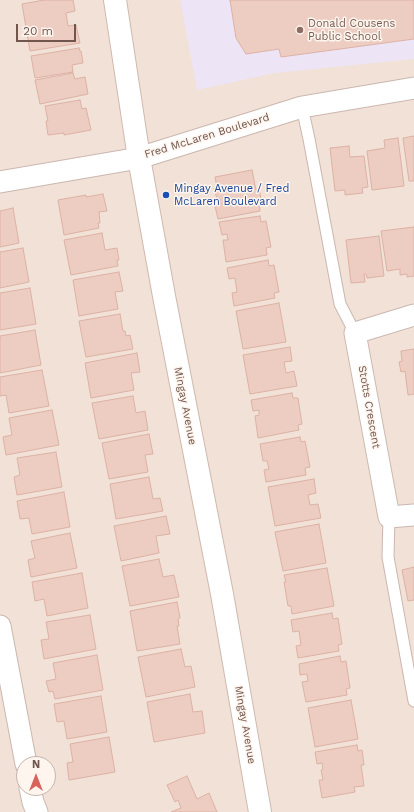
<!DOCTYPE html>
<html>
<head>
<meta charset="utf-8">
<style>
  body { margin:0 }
  #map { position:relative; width:414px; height:812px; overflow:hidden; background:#faf0e8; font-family:"Work Sans",sans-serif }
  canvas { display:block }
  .north { position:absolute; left:16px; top:756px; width:40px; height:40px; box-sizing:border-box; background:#fdf5ee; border:1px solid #c5b5ae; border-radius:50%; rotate:0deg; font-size:11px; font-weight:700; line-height:16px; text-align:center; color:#71564e }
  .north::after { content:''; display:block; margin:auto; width:14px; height:18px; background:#d7635a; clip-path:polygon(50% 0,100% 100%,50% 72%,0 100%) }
  .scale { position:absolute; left:16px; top:24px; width:60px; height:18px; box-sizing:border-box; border:2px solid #71564e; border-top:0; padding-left:5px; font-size:12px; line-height:14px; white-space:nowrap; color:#71564e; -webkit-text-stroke:3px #fdf5ee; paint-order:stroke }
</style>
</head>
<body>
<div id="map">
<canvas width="414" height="812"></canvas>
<div class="north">N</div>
<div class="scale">20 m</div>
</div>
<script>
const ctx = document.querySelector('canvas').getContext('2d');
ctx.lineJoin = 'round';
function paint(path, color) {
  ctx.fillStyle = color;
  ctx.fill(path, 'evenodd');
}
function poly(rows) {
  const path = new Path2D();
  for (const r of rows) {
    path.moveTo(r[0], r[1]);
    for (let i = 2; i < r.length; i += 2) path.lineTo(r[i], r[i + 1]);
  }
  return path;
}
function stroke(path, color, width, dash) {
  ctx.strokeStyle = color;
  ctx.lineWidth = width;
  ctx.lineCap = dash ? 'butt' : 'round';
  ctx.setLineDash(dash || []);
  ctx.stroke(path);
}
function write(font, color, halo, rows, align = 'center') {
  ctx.font = font + ' "Work Sans",sans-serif';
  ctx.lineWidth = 3;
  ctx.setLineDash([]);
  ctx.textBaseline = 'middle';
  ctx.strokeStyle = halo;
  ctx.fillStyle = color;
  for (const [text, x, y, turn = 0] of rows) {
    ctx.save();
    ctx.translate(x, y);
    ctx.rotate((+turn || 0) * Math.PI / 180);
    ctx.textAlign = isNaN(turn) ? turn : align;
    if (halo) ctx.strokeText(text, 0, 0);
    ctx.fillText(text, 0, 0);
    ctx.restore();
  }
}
paint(poly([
  [0,0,414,0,414,812,0,812],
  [24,764,48,764,48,788,24,788]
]), '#f1e1d7');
paint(poly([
  [180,0,414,0,414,59,275,73,197,90]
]), '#ede4f6');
const building = poly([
  [44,0,73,0,75,11,66,13,68,26,76,25,80,43,30,51,22,4,44,0],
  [230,0,414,0,414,39,281,57,279,49,246,54,236,38,230,0],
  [79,48,80,51,81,51,83,63,72,65,73,72,35,78,31,56,79,48],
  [73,73,75,79,85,77,88,94,40,104,35,80,73,73],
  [80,100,82,109,86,108,91,130,64,135,64,133,48,135,46,121,48,121,45,106,80,100],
  [414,136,414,181,409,181,403,138,414,136],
  [398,138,404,186,372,190,367,151,385,148,384,140,398,138],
  [349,146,350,157,364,156,368,187,362,188,363,193,345,195,345,190,335,191,330,148,349,146],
  [252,170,256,190,259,189,262,203,259,204,260,211,218,219,215,206,221,205,220,199,217,199,214,188,217,187,215,177,252,170],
  [103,194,107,211,99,212,100,223,98,223,99,228,64,235,58,200,86,195,86,197,103,194],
  [13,208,19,243,0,247,0,211,13,208],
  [260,216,261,222,266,221,271,247,266,248,267,255,226,262,223,240,228,240,227,234,222,235,219,222,260,216],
  [414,227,414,276,407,277,407,274,400,275,400,269,387,271,381,231,414,227],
  [102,233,105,250,117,248,119,260,117,260,118,266,71,275,64,240,102,233],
  [379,236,384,276,367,278,366,274,364,274,365,282,351,283,346,240,379,236],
  [23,248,29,282,0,288,0,252,23,248],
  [268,260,269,266,274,265,279,292,274,293,275,298,234,306,232,293,237,292,235,278,229,279,227,268,268,260],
  [119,272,123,291,115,292,118,309,79,316,73,280,119,272],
  [30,288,36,324,0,330,0,293,30,288],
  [279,303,286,342,243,349,236,311,279,303],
  [120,314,123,331,125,331,126,336,130,335,133,349,86,357,79,321,120,314],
  [35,330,41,365,0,373,0,336,35,330],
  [290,347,292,361,284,362,286,373,294,371,297,386,250,394,243,355,290,347],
  [414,349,414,394,408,395,405,371,401,372,399,362,402,361,401,351,414,349],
  [137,353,140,372,131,373,134,390,91,398,85,363,137,353],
  [42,370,49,406,9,413,6,395,0,396,0,377,42,370],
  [292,393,293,398,298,398,302,424,298,425,299,430,258,438,255,416,259,415,259,410,253,411,251,400,292,393],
  [133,396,136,413,145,411,148,430,99,439,92,403,133,396],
  [52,410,59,445,6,455,3,437,12,435,9,418,52,410],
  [149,434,153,454,145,455,148,472,109,479,102,443,149,434],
  [300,437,301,442,305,441,310,467,305,468,306,475,266,482,264,470,269,469,267,461,263,461,260,444,300,437],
  [56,452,62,487,17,495,14,477,20,475,17,458,56,452],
  [149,477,153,499,160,498,163,511,116,519,110,484,149,477],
  [314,479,316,493,308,495,310,505,318,504,321,518,275,526,268,487,314,479],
  [64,492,70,527,32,534,29,518,20,519,17,501,64,492],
  [166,516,170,534,156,536,159,553,121,561,114,526,166,516],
  [319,524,326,563,283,571,275,532,319,524],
  [70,533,77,568,31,577,28,560,35,558,31,541,70,533],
  [159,559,163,577,174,575,179,597,130,606,122,566,159,559],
  [414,567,414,600,408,601,402,570,414,567],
  [327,568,334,606,292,614,291,606,288,606,284,582,286,582,284,575,327,568],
  [82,573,88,608,47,616,44,599,35,601,32,582,82,573],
  [177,602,180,618,178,619,179,626,177,626,180,644,137,651,130,611,177,602],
  [332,613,333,619,338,618,342,644,338,645,339,651,298,658,296,646,301,645,299,631,293,632,291,620,332,613],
  [90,615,96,649,44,659,41,640,49,639,46,622,90,615],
  [181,649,185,667,191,666,195,687,146,697,138,657,181,649],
  [97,655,103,690,55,699,53,691,49,692,46,681,56,679,53,663,97,655],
  [340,656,341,662,346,661,350,688,346,689,347,695,306,702,302,682,308,681,307,674,300,675,299,664,340,656],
  [190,694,193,712,202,711,205,733,154,742,147,702,190,694],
  [101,696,107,732,67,739,64,721,57,722,54,704,101,696],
  [351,700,358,739,315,747,308,708,351,700],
  [109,737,115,772,69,780,67,763,73,762,70,744,109,737],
  [357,745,358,751,362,750,364,765,361,765,364,786,354,787,355,792,322,798,319,780,323,780,321,770,323,769,322,763,317,764,315,752,357,745],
  [187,776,197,799,209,793,217,812,171,812,181,808,178,800,175,802,167,785,187,776]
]);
paint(building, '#edcdc2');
stroke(building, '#ddb2a4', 1);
const lane = poly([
  [302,107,309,139,340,304,355,333],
  [389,517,388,557,414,701]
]);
const street = poly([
  [0,182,139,158,302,107,414,88],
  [414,315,355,333,389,517,414,515],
  [0,626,26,764],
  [30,788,33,802,37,812]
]);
const secondary = poly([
  [115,0,139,158,164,296,222,594,260,812]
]);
stroke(lane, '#cbb7af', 13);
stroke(street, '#cbb7af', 23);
stroke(secondary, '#cfb9af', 24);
stroke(lane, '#fff', 11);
stroke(street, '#fff', 21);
stroke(secondary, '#fff', 22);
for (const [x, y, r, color] of [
  [300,30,4,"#8d6e63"],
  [166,195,4,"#1a4fb4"]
]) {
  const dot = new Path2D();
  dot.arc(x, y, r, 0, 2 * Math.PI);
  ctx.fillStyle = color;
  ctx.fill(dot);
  stroke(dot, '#fdf5ee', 1.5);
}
write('11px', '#785e54', '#fdf5ee', [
  ["Donald Cousens",308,24],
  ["Public School",308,37]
], 'left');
write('11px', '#71564e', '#fdf5ee', [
  ["Fred McLaren Boulevard",207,136,-17],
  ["Mingay Avenue",185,406,79],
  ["Stotts Crescent",369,407,80],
  ["Mingay Avenue",245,725,80]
]);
write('11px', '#164399', '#fdf5ee', [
  ["Mingay Avenue / Fred",174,189],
  ["McLaren Boulevard",174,202]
], 'left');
</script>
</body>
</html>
